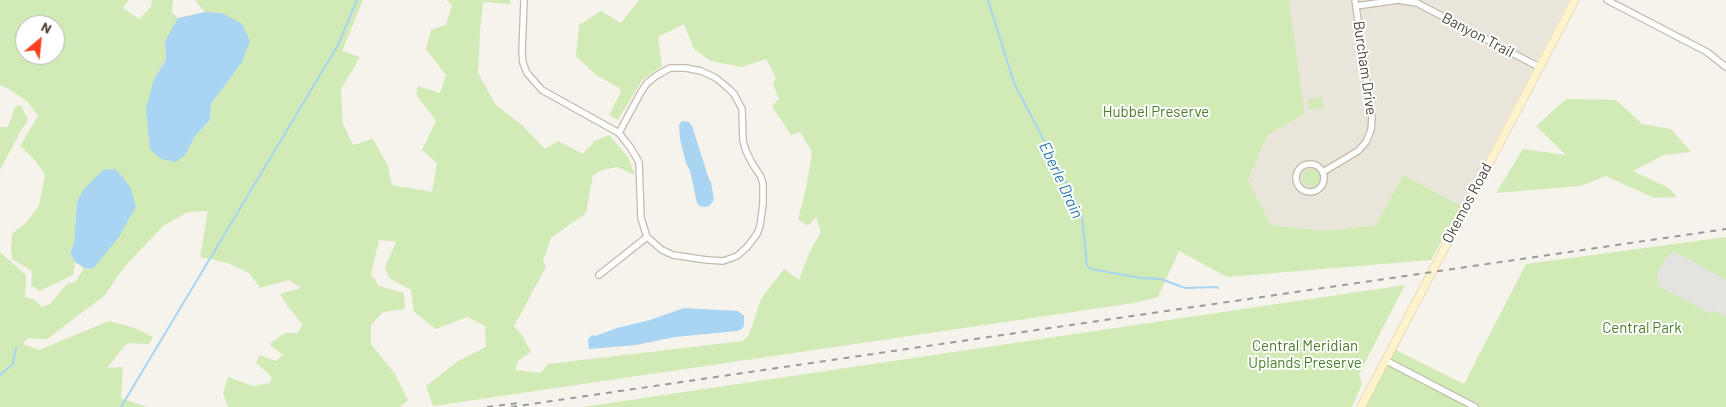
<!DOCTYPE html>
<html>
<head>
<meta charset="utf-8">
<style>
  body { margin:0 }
  #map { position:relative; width:1726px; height:407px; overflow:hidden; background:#f6f3ec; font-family:Barlow,sans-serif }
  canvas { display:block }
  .north { position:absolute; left:15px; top:15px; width:50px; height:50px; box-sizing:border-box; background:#fff; border:1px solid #b7b4b0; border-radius:50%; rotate:28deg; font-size:14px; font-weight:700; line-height:20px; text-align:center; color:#4b4439 }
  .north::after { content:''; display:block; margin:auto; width:18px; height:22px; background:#fc3f1d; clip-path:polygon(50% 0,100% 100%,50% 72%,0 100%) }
</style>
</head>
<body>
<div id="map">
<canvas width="1726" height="407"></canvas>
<div class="north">N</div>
</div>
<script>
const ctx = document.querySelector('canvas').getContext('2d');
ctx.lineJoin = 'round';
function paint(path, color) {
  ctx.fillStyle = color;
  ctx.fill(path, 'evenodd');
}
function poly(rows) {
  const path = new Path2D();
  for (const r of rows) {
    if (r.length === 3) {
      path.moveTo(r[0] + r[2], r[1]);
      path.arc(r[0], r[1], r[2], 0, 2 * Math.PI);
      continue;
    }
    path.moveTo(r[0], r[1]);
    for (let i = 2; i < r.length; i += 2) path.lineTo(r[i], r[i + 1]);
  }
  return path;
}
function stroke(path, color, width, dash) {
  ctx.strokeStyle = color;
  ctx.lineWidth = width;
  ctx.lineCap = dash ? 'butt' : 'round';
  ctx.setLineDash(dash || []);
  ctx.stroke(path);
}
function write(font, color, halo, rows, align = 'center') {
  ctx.font = font + ' Barlow,sans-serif';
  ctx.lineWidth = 4;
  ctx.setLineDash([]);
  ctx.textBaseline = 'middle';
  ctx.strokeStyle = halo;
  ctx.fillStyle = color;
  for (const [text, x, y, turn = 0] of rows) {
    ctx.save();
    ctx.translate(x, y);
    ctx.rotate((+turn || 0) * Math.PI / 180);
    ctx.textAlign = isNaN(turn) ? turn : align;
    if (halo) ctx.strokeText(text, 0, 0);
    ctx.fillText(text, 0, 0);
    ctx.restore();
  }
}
paint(poly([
  [1289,0,1569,0,1461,206,1403,175,1376,225,1325,231,1271,225,1248,180,1268,135,1305,114]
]), '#eae5da');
paint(poly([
  [0,0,129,0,123,8,139,19,151,7,152,0,173,0,172,12,178,18,165,41,166,60,154,79,186,154,195,136,210,120,211,104,242,62,222,13,205,12,195,0,363,0,342,51,360,57,341,89,343,124,353,145,373,139,388,166,392,185,432,192,437,163,422,150,436,121,416,94,418,86,440,93,446,75,426,49,431,30,446,25,452,5,446,0,510,0,510,4,483,2,480,32,478,73,496,105,522,125,545,149,558,141,583,154,595,141,609,135,628,157,635,175,617,167,603,170,593,175,586,213,551,238,543,261,546,267,514,326,522,335,531,352,518,361,515,370,541,373,548,364,743,341,749,335,761,299,784,269,799,280,810,251,821,232,816,217,808,226,798,219,806,189,812,152,800,132,791,135,772,106,779,99,773,84,776,78,766,59,742,67,711,61,694,49,684,24,658,37,662,66,642,80,618,120,609,115,621,92,620,88,596,75,576,56,579,25,601,11,621,23,639,0,1289,0,1305,114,1268,135,1248,180,1271,225,1325,231,1376,225,1403,175,1461,206,1431,260,1227,277,1179,251,1158,297,1134,303,433,406,426,386,458,361,486,347,485,326,467,317,436,329,414,312,411,290,389,278,385,267,396,242,379,240,371,274,379,286,404,293,405,309,383,312,371,325,371,344,395,374,408,400,400,407,228,407,223,393,228,377,253,386,270,383,272,377,256,363,260,355,276,361,283,355,269,344,285,333,297,333,303,325,288,307,280,294,301,288,289,280,260,288,249,273,228,263,200,257,208,211,188,212,163,226,125,266,104,296,47,339,27,338,23,344,39,350,109,321,135,328,153,337,149,344,127,343,107,368,123,367,121,398,147,407,0,407,0,252,26,275,25,297,35,300,42,307,50,304,67,284,75,282,84,268,93,269,103,170,77,202,74,243,70,252,75,262,73,275,40,291,31,285,32,271,12,259,11,249,12,234,28,221,39,205,45,175,35,160,20,146,38,116,28,102,9,89,0,85],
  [25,25,55,25,55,55,25,55],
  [1322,97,1324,108,1309,110,1308,99],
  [1566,99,1616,100,1642,124,1671,129,1691,152,1664,155,1633,171,1669,188,1677,197,1654,198,1606,176,1580,186,1496,193,1523,149,1566,155,1536,126],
  [21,105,28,120,18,136,0,170,0,127,8,127,15,107],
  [1311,178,9],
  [1726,237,1726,407,1364,407,1394,349,1464,384,1526,264],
  [1405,285,1359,374,1362,384,1352,407,583,407]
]), '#d2eab5');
paint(poly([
  [1674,251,1726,280,1726,317,1713,310,1711,314,1659,286,1657,274,1665,259]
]), '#e5e3e0');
paint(poly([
  [205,12,222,13,242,24,250,41,242,62,211,104,210,120,195,136,186,154,176,162,161,159,150,149,146,109,154,79,166,60,165,41,178,18],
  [682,121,689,122,692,126,709,179,711,182,714,200,709,206,705,207,700,206,697,203,690,171,686,163,680,139,679,125],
  [115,169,123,177,131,189,136,207,118,238,93,269,84,268,75,262,70,253,74,243,77,202,83,190,103,170],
  [684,308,738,311,744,316,744,325,742,329,737,331,675,337,636,345,589,349,588,339,592,335,595,336,617,328,650,320]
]), '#a9d4f2');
stroke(poly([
  [988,0,1014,83,1077,204,1082,217,1087,266,1091,269,1141,278,1161,279,1185,288,1216,287,1218,288],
  [0,375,13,364,16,348],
  [121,407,338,45,357,0]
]), '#a9d4f2', 2);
const street = poly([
  [524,0,522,52,523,63,527,73,542,90,619,133,630,147,639,162,641,218,647,237,662,250,673,255,707,260,723,261,737,256,747,247,757,234,760,226,763,204,763,184,761,177,752,163,746,151,743,141,742,109,734,94,729,89,716,78,701,71,686,68,670,68,656,76,647,83,641,92,619,133],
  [1607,0,1707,52,1726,67],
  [1356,6,1398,0,1417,3,1539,67],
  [1310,178,14],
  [1323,172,1358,151,1366,142,1371,130,1372,118,1355,0],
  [599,275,647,237],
  [1385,360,1475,407]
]);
const secondary = poly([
  [1361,407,1575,0]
]);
stroke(street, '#c2bbae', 8);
stroke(secondary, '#d6c79b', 9);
stroke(street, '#fff', 5.5);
stroke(secondary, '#fff3cd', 8);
stroke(poly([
  [487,407,518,403],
  [511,407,1726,229]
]), '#9a9a9a', 2, [6, 6]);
write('15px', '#4b4439', '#fff', [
  ["Banyon Trail",1478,35,28],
  ["Burcham Drive",1365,68,82],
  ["Okemos Road",1467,203,-62]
]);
write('15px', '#4a7f2a', '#fff', [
  ["Hubbel Preserve",1156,112],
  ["Central Park",1642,328],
  ["Central Meridian",1305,346],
  ["Uplands Preserve",1305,363]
]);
write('italic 16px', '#2e7ab2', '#fff', [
  ["Eberle Drain",1061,180,65]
]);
</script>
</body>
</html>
